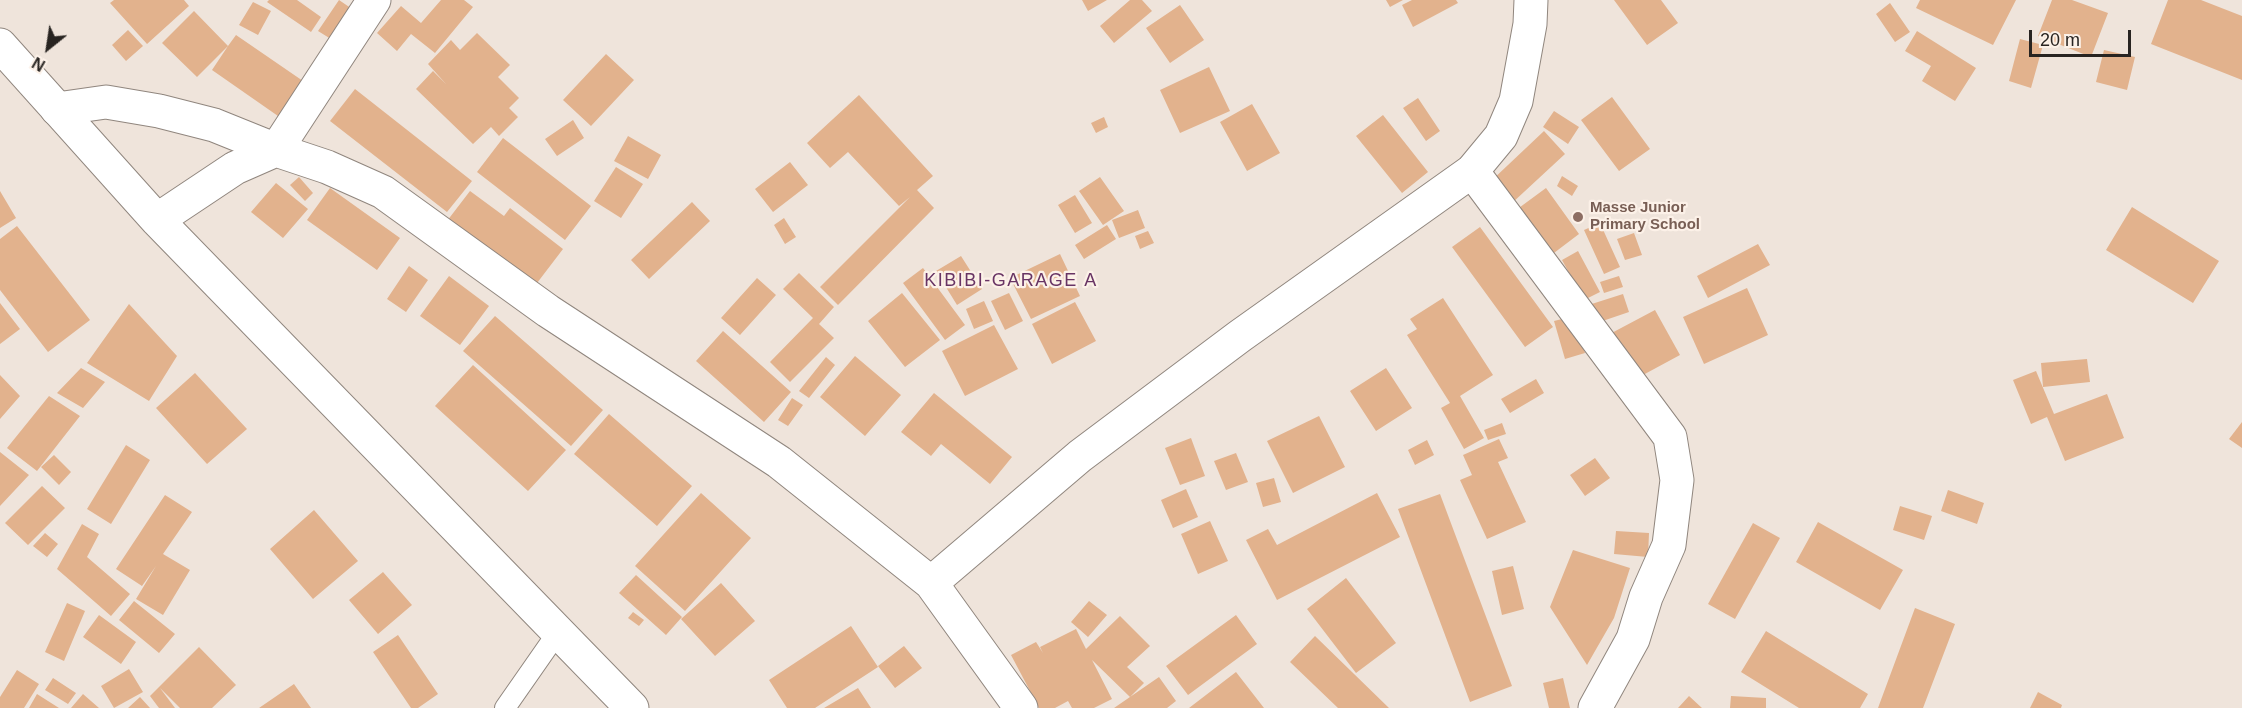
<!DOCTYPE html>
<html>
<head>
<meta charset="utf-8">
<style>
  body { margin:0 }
  #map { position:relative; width:2242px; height:708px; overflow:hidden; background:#efe4db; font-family:Helvetica,sans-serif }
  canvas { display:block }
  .north { position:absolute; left:18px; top:18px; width:60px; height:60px; -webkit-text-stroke:4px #fcf1e8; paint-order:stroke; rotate:210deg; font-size:16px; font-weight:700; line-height:24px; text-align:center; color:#282421 }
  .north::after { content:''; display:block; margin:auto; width:21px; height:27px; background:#282421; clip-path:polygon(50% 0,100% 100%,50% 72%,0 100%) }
  .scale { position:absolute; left:2029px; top:30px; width:102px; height:27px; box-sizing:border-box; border:3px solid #282421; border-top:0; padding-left:8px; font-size:18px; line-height:21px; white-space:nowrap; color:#282421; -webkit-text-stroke:4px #fcf1e8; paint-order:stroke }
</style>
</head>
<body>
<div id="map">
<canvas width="2242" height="708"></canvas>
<div class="north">N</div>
<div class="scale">20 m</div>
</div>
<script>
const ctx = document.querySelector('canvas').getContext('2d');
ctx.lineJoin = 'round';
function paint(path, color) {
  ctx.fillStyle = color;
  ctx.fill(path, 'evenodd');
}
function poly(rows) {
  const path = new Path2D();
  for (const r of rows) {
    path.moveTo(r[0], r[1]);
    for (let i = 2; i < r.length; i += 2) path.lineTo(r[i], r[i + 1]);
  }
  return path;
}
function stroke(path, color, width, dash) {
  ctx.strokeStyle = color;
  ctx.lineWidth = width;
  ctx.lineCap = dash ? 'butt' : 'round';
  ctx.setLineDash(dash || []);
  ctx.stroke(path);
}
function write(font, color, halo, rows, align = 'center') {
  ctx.font = font + ' Helvetica,sans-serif';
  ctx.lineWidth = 4.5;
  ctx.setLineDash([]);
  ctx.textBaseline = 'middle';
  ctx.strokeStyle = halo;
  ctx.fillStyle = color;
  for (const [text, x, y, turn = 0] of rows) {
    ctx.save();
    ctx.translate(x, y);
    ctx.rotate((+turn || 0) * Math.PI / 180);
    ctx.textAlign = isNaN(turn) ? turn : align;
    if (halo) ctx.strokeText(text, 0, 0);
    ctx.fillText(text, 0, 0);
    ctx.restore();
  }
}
paint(poly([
  [114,0,184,0,189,6,147,44,110,3],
  [269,0,297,0,321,17,311,32,267,2],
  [339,0,358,13,339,44,318,31],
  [441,0,464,0,473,7,435,53,411,34,397,51,377,33,401,6,421,23],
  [1082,0,1107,0,1088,11],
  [1130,0,1142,0,1152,11,1114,43,1100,26],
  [1386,0,1403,0,1390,7],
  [1412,0,1456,0,1458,3,1413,27,1402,5],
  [1614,0,1661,0,1678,23,1647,45],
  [1920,0,2016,0,1993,45,1916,8],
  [2052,0,2072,0,2108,13,2091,57,2038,36],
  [2168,0,2201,0,2242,16,2242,80,2151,44],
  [253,2,271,11,258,35,239,25],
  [1890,3,1910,32,1895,42,1876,14],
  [1180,5,1204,40,1170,63,1146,28],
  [194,11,228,46,236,35,303,81,278,116,212,70,228,46,197,77,162,43],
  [128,30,143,46,126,61,112,45],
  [1917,31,1976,68,1955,101,1922,81,1931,66,1905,51],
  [477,33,510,65,498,77,519,98,509,108,518,117,499,136,491,127,473,144,416,89,433,71,446,84,428,64,451,40,460,50],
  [2020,39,2043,45,2031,88,2009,81],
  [2104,50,2135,57,2127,90,2096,82],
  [606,54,634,80,591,126,563,100],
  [1209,67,1230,111,1180,133,1160,90],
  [355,89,472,181,447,212,330,121],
  [859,95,933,176,917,190,934,208,838,305,820,287,910,197,899,206,848,152,830,168,807,143],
  [1612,97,1650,149,1619,171,1581,120],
  [1418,98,1440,131,1426,141,1403,108],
  [1252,104,1280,153,1247,171,1220,122],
  [1554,111,1579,127,1568,144,1543,127],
  [1383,115,1428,172,1402,193,1356,136],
  [1104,117,1108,127,1096,133,1091,123],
  [573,120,584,138,557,156,545,139],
  [1544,131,1565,154,1511,204,1490,182],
  [628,136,661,155,648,179,614,161],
  [503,138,591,206,565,240,477,172],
  [790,162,808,185,773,212,755,189],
  [616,167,643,184,621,218,594,201],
  [1562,176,1578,186,1572,196,1557,186],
  [299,177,313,193,305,201,290,185],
  [1100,177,1124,211,1103,225,1079,191],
  [276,183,308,209,283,238,251,212],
  [330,188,400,238,377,270,307,220],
  [1546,188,1579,234,1546,259,1512,213],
  [0,191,16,218,0,228],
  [470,191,504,216,510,208,563,249,534,287,447,221],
  [1075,195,1092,223,1075,233,1058,205],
  [692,202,710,221,649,279,631,260],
  [2132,207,2219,261,2193,303,2106,250],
  [1138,210,1145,228,1119,238,1112,220],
  [784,218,796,237,785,244,774,225],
  [1600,223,1620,267,1604,274,1584,230],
  [1107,225,1116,239,1084,259,1075,245],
  [17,226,90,320,48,352,0,290,0,239],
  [1480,227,1553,327,1525,347,1452,247],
  [1148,231,1154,243,1140,249,1135,236],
  [1634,233,1642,255,1625,260,1617,239],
  [1758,244,1770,265,1708,298,1697,276],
  [1578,251,1600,292,1584,300,1562,260],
  [1060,254,1080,296,1031,319,1010,278],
  [961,256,982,289,957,305,936,271],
  [409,266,428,280,406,312,387,299],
  [923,268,965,325,945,340,903,283],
  [799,273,834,307,819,324,834,338,790,382,770,362,813,318,783,289],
  [449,276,489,306,460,345,420,316],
  [1619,276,1623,287,1604,293,1600,282],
  [757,278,776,295,740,335,721,318],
  [1747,288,1768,335,1704,364,1683,317],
  [902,293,940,340,905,367,868,321],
  [1009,293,1023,321,1005,330,991,301],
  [1623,294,1629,312,1582,328,1576,309],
  [1443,298,1493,375,1460,396,1484,438,1464,449,1441,408,1450,403,1407,335,1417,329,1410,319],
  [984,301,993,321,974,329,966,309],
  [1075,302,1096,341,1052,364,1032,324],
  [0,303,20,329,0,344],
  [129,304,177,356,149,401,87,363],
  [1655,310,1680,355,1630,382,1606,336],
  [495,316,603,410,571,446,463,351],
  [1574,316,1585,353,1565,359,1554,321],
  [994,325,1018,369,965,396,942,351],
  [723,331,791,392,764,422,696,361],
  [855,356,901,395,865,436,820,397],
  [826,357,835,365,809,398,799,391],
  [2087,359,2090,382,2043,387,2041,363],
  [473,365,566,450,528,491,435,406],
  [81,368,105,382,83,408,57,393],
  [1386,368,1412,408,1376,431,1350,391],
  [2036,371,2054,414,2107,394,2124,438,2065,461,2047,417,2031,424,2013,380],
  [195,373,247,429,207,464,156,408],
  [0,375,20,396,0,419],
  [1536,379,1544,393,1510,413,1501,399],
  [934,393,1012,457,990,484,941,444,931,456,901,432],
  [49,396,80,416,37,471,7,448],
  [792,398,803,405,788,426,778,420],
  [609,414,692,486,657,526,574,454],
  [1319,416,1345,467,1293,493,1267,441],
  [2242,422,2242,448,2229,439],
  [1502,423,1506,434,1488,440,1484,430],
  [1191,438,1205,476,1180,485,1165,448],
  [1499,439,1508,458,1498,462,1526,522,1487,539,1460,480,1472,475,1463,455],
  [1427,440,1434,455,1415,465,1408,450],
  [126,445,150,460,111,524,87,509],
  [0,452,29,475,0,506],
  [1236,453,1248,482,1226,490,1214,461],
  [54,455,71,472,59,485,41,467],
  [1595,458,1610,478,1585,496,1570,475],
  [1274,478,1281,502,1263,507,1256,483],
  [42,486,65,508,28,545,5,523],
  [1186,489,1198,517,1173,528,1161,500],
  [1948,490,1984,503,1977,524,1941,511],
  [701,493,751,538,685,611,635,566],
  [1377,493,1400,537,1277,600,1246,540,1268,529,1277,545],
  [1440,494,1512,686,1470,702,1398,509],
  [165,495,192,512,163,554,190,570,163,615,136,599,156,566,142,586,116,569],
  [1900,506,1932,516,1924,540,1893,530],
  [314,510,358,561,313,599,270,549],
  [1210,521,1228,561,1198,574,1181,534],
  [1818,522,1903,570,1880,610,1796,562],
  [1753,523,1780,538,1735,619,1708,604],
  [82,524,99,534,87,557,130,594,111,616,57,569],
  [1616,531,1649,533,1648,557,1614,554],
  [45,533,58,544,47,557,33,546],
  [1573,550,1630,568,1614,618,1587,665,1550,607],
  [1513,566,1524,609,1502,615,1492,571],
  [383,572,412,605,378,634,349,600],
  [636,575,682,617,666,635,619,593],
  [1346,578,1396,643,1356,673,1307,609],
  [721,583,755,621,715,656,681,619],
  [134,601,175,634,159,653,119,620],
  [1089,601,1107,615,1088,637,1071,622],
  [67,603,85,611,64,661,45,652],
  [1915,608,1955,624,1923,708,1878,708],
  [633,612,644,620,639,626,628,618],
  [99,615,136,642,121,664,83,637],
  [1236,615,1257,644,1188,695,1166,666],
  [1120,616,1150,646,1127,667,1144,683,1130,697,1092,660,1112,699,1094,708,1072,708,1068,701,1055,708,1039,708,1011,655,1036,642,1043,653,1040,647,1076,629,1086,649],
  [851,626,878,667,815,708,787,708,769,680],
  [1766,631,1868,694,1860,708,1799,708,1741,672],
  [398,635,438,694,418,708,411,708,373,652],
  [1315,636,1389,708,1338,708,1290,662],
  [904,646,922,668,895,688,878,666],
  [199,647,236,685,212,708,180,708,160,688,175,708,159,708,150,696],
  [129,669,143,692,114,708,101,686],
  [17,670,39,684,24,708,0,708,0,697],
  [1236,672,1264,708,1189,708],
  [1159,677,1176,701,1167,708,1114,708],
  [53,678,76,693,68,704,45,690],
  [1563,678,1570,708,1549,708,1543,683],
  [294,684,311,708,259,708],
  [858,688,871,708,824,708],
  [2038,692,2062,705,2061,708,2030,708],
  [37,694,59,708,29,708],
  [83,694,99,708,71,708],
  [1689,696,1702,708,1678,708],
  [1731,696,1766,698,1766,708,1730,708],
  [140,697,150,708,128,708]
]), '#e2b28d');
const lane = poly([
  [505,708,558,632]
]);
const street = poly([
  [57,109,106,102,159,111,214,125,276,150,374,0],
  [1472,171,1670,437,1677,480,1669,545,1646,597,1633,639,1595,708]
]);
const secondary = poly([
  [0,45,157,220,632,708],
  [157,220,235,168,276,150,327,167,383,192,548,311,779,462,931,583],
  [1021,708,931,583,1080,456,1240,336,1472,171,1501,136,1516,101,1530,24,1531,0]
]);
stroke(lane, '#90867e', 22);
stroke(street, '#90867e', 35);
stroke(secondary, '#90867e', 35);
stroke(lane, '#fff', 20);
stroke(street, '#fff', 33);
stroke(secondary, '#fff', 33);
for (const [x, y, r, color] of [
  [1578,217,6,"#8d6e63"]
]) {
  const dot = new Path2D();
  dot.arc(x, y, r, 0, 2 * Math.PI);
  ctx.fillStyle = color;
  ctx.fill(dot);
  stroke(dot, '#fcf1e8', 2);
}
write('bold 15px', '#785e54', '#fcf1e8', [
  ["Masse Junior",1590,208],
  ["Primary School",1590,225]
], 'left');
ctx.letterSpacing = '1.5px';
write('18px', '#683464', '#fcf1e8', [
  ["KIBIBI-GARAGE A",1011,281]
]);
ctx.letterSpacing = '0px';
</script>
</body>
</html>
